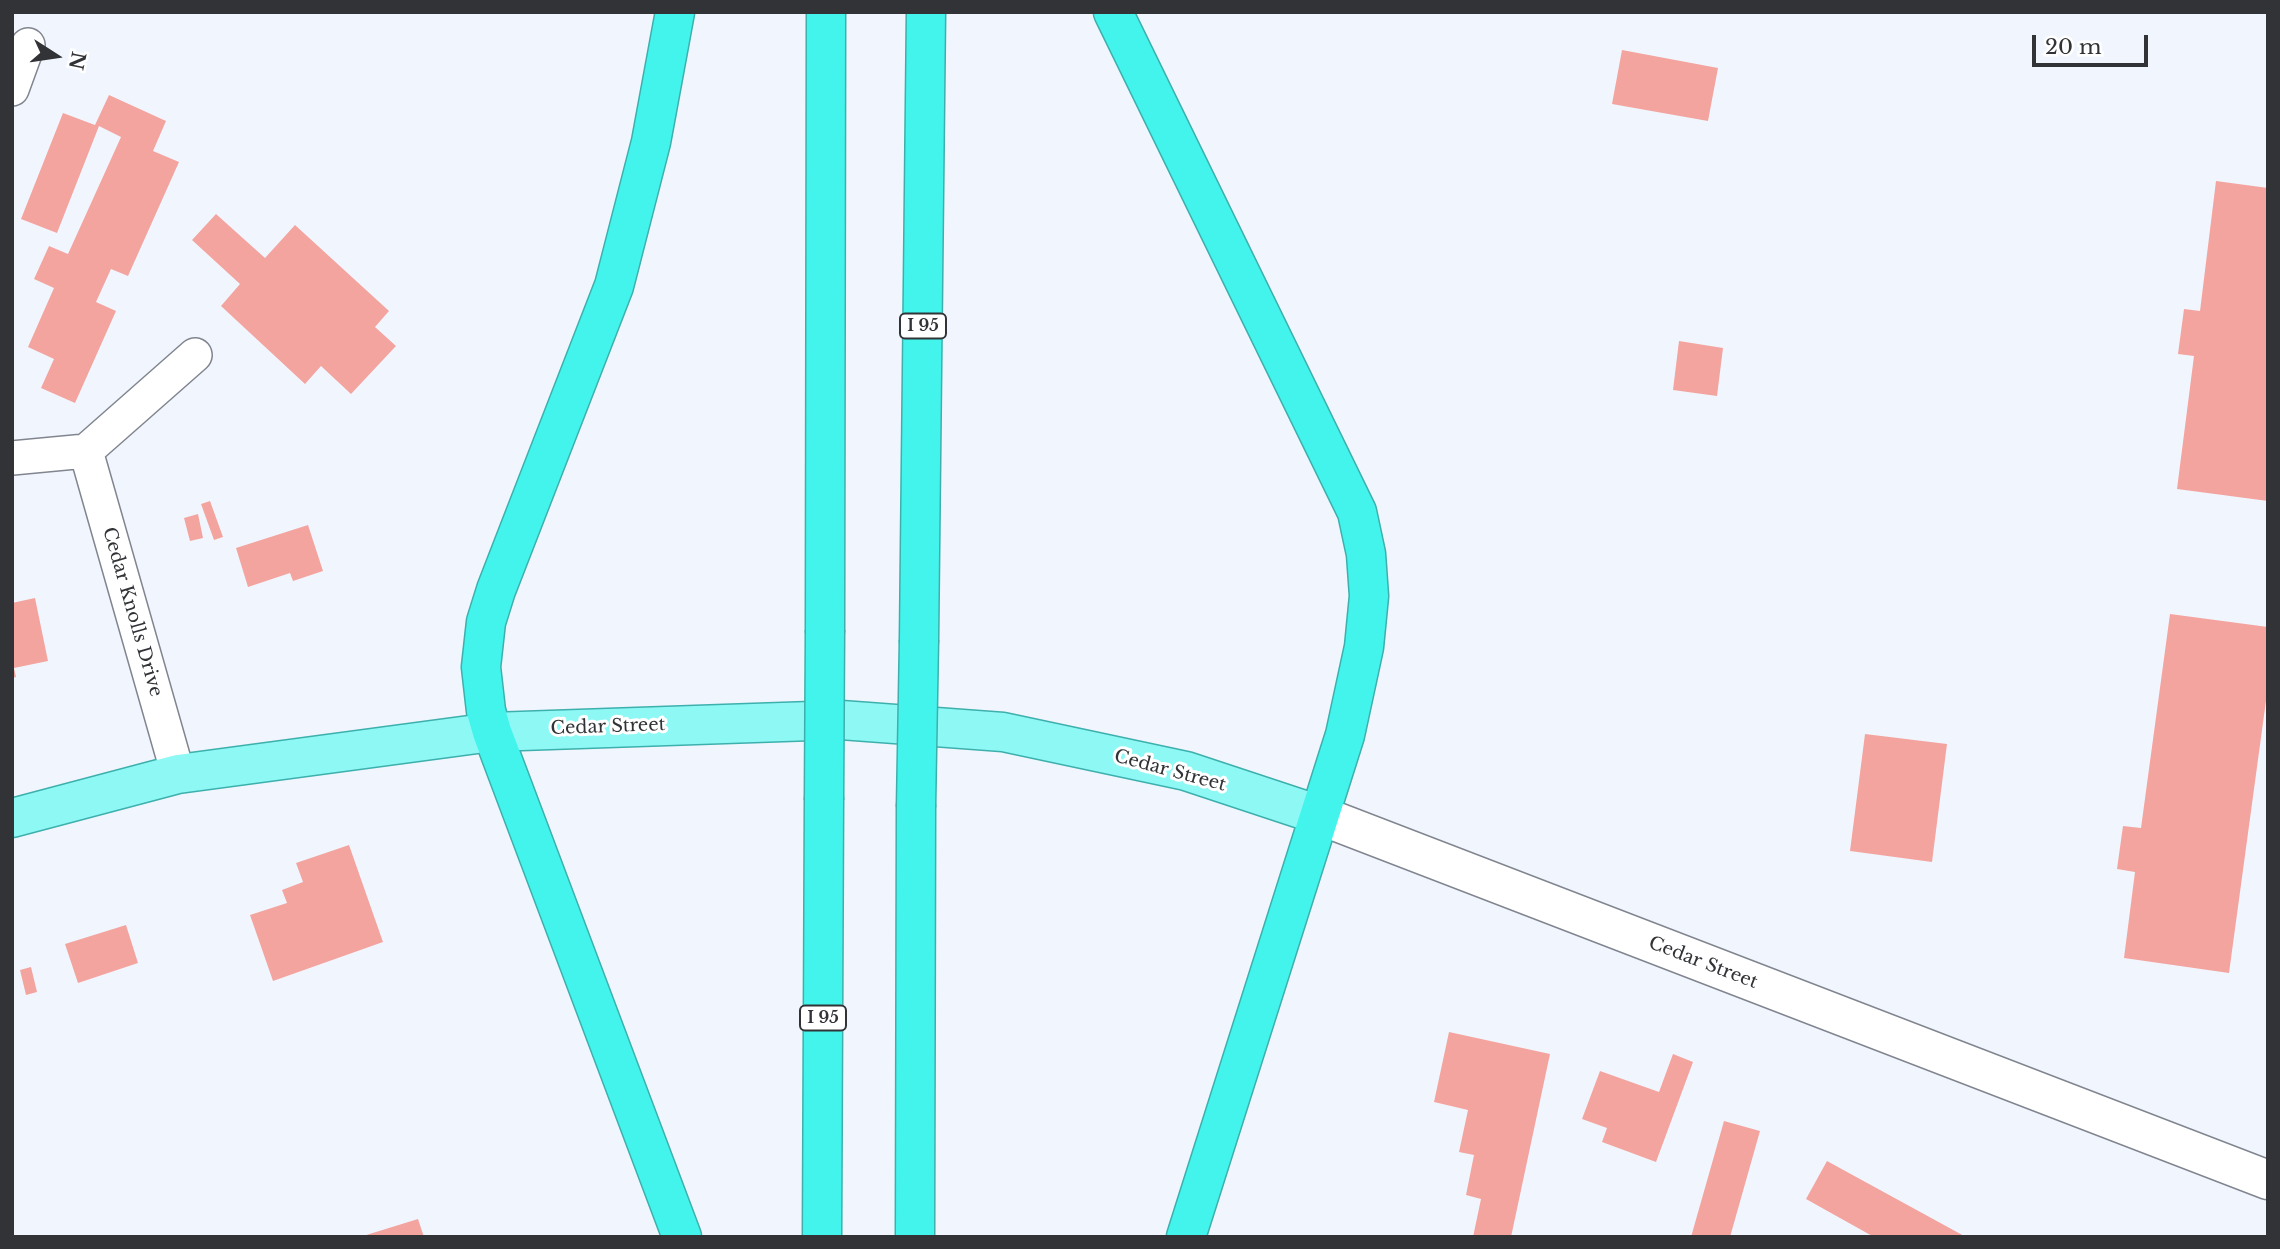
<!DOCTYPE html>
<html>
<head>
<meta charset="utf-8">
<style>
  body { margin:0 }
  #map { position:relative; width:2280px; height:1249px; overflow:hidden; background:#f1f6fe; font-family:"Libre Baskerville",serif }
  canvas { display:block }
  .frame { position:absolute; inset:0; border:14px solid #313337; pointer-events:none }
  .north { position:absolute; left:21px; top:21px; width:70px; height:70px; -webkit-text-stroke:5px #fff; paint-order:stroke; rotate:102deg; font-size:19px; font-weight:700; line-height:28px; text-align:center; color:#313337 }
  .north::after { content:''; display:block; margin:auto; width:24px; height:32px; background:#313337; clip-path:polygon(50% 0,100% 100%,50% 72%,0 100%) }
  .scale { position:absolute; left:2032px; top:35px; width:116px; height:32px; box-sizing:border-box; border:4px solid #313337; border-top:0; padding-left:9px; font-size:21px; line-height:24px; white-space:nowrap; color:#313337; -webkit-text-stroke:5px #fff; paint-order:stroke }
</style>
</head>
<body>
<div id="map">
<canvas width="2280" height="1249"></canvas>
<div class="frame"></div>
<div class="north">N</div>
<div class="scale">20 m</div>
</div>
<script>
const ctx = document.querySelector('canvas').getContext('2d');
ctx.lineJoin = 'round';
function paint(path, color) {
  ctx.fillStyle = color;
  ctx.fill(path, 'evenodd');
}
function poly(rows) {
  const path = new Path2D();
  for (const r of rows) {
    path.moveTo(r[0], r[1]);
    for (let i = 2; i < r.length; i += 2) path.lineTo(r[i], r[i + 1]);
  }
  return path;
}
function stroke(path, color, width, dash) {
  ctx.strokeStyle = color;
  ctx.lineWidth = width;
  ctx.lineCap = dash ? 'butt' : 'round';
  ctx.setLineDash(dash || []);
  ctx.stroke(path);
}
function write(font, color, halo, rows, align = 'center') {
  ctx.font = font + ' "Libre Baskerville",serif';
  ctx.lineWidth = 6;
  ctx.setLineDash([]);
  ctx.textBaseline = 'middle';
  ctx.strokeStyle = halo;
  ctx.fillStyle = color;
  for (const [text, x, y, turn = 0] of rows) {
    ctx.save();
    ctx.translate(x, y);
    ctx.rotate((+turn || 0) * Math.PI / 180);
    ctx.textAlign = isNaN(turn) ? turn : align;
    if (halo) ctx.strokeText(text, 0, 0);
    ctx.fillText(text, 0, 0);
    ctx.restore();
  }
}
paint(poly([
  [1622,50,1718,68,1708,121,1612,104],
  [109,95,166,121,153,151,179,162,128,276,111,269,96,302,116,311,75,403,41,388,54,359,28,347,54,288,34,279,49,246,68,254,121,137,99,126,57,233,21,219,63,113,95,125],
  [2216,181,2268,188,2268,501,2177,489,2194,356,2178,354,2184,309,2200,311],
  [216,214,265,258,295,225,389,311,375,327,396,346,351,394,321,366,305,384,221,306,240,284,192,240],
  [1679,341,1723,348,1717,396,1673,390],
  [210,501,223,537,214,540,201,504],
  [198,514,203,538,190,541,184,518],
  [308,525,323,571,293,581,290,573,248,587,236,548],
  [35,598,48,661,14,668,16,677,12,678,12,603],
  [2170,614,2268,627,2268,686,2229,973,2124,958,2135,872,2117,869,2123,826,2141,828],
  [1865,734,1947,744,1932,862,1850,851],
  [349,845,383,942,273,981,250,915,287,903,282,890,303,882,296,863],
  [126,925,138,963,78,983,65,944],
  [31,967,37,992,26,995,20,970],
  [1449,1032,1550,1054,1511,1237,1473,1237,1481,1199,1466,1195,1474,1155,1459,1152,1468,1110,1434,1102],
  [1673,1054,1693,1062,1656,1162,1602,1142,1607,1128,1582,1119,1600,1071,1659,1092],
  [1724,1121,1760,1131,1730,1237,1691,1237],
  [1827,1161,1966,1237,1874,1237,1806,1199],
  [418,1219,424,1237,363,1237,363,1236]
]), '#f3a49f');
const minor = poly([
  [12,89,28,45],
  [86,451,195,355],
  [12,458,86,451,178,774]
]);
const secondary = poly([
  [1319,815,2268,1180]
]);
const primary = poly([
  [12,818,178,774,492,732,841,720,1003,732,1186,771,1319,815]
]);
const motorway = poly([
  [675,12,651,142,614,286,496,590,486,622,481,667,486,711,492,732,682,1237],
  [1113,12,1357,512,1366,554,1369,596,1364,647,1345,735,1186,1237],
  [825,630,826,12],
  [919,640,926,12],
  [822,1237,824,800],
  [915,1237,916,807]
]);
stroke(minor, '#80858f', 36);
stroke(secondary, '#80858f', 41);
stroke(primary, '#3db0ad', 41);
stroke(motorway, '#3db0ad', 41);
stroke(minor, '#fff', 33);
stroke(secondary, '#fff', 38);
stroke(primary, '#8ef8f4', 38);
stroke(motorway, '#43f4ed', 38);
const motorwayBridge = poly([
  [824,800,825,630],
  [916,807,919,640]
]);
stroke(motorwayBridge, '#3db0ad', 41, []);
stroke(motorwayBridge, '#43f4ed', 38);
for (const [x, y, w] of [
  [923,326,46],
  [823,1018,46]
]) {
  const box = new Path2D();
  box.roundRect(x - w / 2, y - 12.5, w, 25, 5);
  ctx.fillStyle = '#fff';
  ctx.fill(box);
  stroke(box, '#313337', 2);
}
write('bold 16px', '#313337', null, [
  ["I 95",923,326],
  ["I 95",823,1018]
]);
write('18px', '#313337', '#fff', [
  ["Cedar Knolls Drive",132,612,74],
  ["Cedar Street",608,727,-2],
  ["Cedar Street",1170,771,15],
  ["Cedar Street",1703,963,21]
]);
</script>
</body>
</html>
